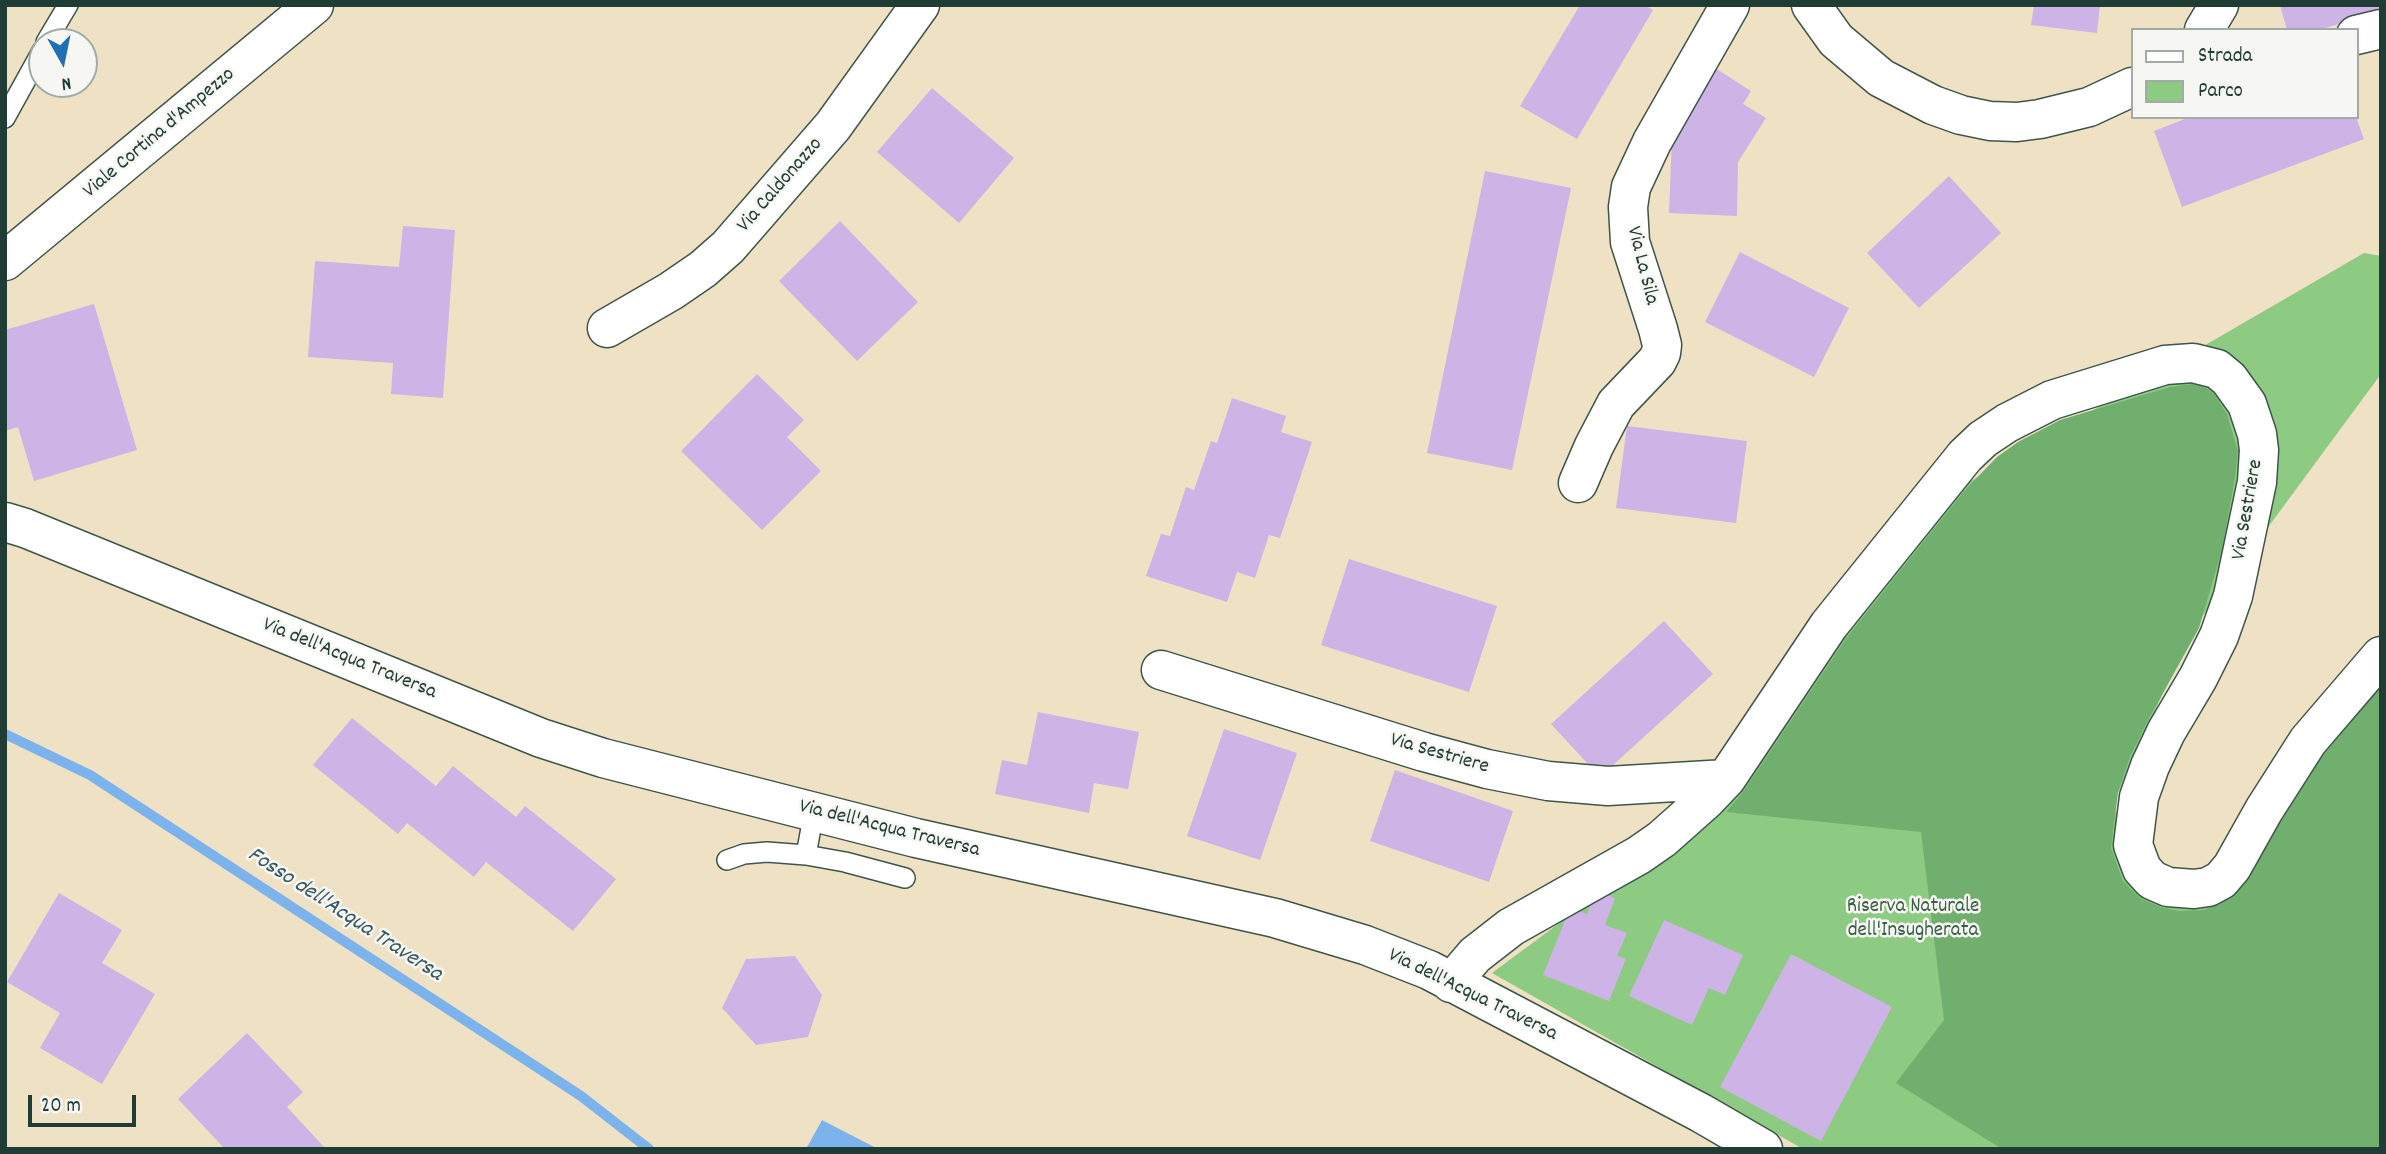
<!DOCTYPE html>
<html>
<head>
<meta charset="utf-8">
<style>
  body { margin:0 }
  #map { position:relative; width:2386px; height:1154px; overflow:hidden; background:#efe1c4; font-family:Dekko,sans-serif }
  canvas { display:block }
  .frame { position:absolute; inset:0; border:7px solid #1f3d34; pointer-events:none }
  .legend { position:absolute; left:2131px; top:28px; width:228px; height:91px; box-sizing:border-box; background:#f6f6f2; border:2px solid #a0aca6; margin:0; padding:9px 12px; list-style:none; font-size:21px; color:#1f3d34 }
  .legend li { display:flex; align-items:center; gap:14px; height:35px }
  .legend b { width:35px; border:2px solid #a0aca6 }
  .north { position:absolute; left:28px; top:28px; width:70px; height:70px; box-sizing:border-box; background:#f6f6f2; border:2px solid #a0aca6; border-radius:50%; rotate:171deg; font-size:19px; font-weight:700; line-height:28px; text-align:center; color:#1f3d34 }
  .north::after { content:''; display:block; margin:auto; width:24px; height:32px; background:#1f6fb2; clip-path:polygon(50% 0,100% 100%,50% 72%,0 100%) }
  .scale { position:absolute; left:28px; top:1095px; width:108px; height:32px; box-sizing:border-box; border:4px solid #1f3d34; border-top:0; padding-left:9px; font-size:21px; line-height:24px; white-space:nowrap; color:#1f3d34; -webkit-text-stroke:5px #f6f6f2; paint-order:stroke }
</style>
</head>
<body>
<div id="map">
<canvas width="2386" height="1154"></canvas>
<div class="frame"></div>
<ul class="legend">
<li><b style="height:9px;background:#fff"></b>Strada</li>
<li><b style="height:19px;background:#8ccb81"></b>Parco</li>
</ul>
<div class="north">N</div>
<div class="scale">20 m</div>
</div>
<script>
const ctx = document.querySelector('canvas').getContext('2d');
ctx.lineJoin = 'round';
function paint(path, color) {
  ctx.fillStyle = color;
  ctx.fill(path, 'evenodd');
}
function poly(rows) {
  const path = new Path2D();
  for (const r of rows) {
    path.moveTo(r[0], r[1]);
    for (let i = 2; i < r.length; i += 2) path.lineTo(r[i], r[i + 1]);
  }
  return path;
}
function stroke(path, color, width, dash) {
  ctx.strokeStyle = color;
  ctx.lineWidth = width;
  ctx.lineCap = dash ? 'butt' : 'round';
  ctx.setLineDash(dash || []);
  ctx.stroke(path);
}
function write(font, color, halo, rows, align = 'center') {
  ctx.font = font + ' Dekko,sans-serif';
  ctx.lineWidth = 5;
  ctx.setLineDash([]);
  ctx.textBaseline = 'middle';
  ctx.strokeStyle = halo;
  ctx.fillStyle = color;
  for (const [text, x, y, turn = 0] of rows) {
    ctx.save();
    ctx.translate(x, y);
    ctx.rotate((+turn || 0) * Math.PI / 180);
    ctx.textAlign = isNaN(turn) ? turn : align;
    if (halo) ctx.strokeText(text, 0, 0);
    ctx.fillText(text, 0, 0);
    ctx.restore();
  }
}
paint(poly([
  [2364,253,2381,256,2381,374,2190,633,2113,804,2143,881,2219,886,2381,1149,1803,1149,1492,973,1713,809,1940,499]
]), '#8ccb81');
paint(poly([
  [2192,384,2206,388,2214,394,2227,414,2238,451,2235,478,2222,550,2199,628,2147,722,2130,757,2118,792,2111,848,2123,881,2140,898,2161,907,2179,911,2204,910,2216,905,2316,748,2381,685,2381,1149,2002,1149,1896,1083,1944,1020,1921,832,1726,812,1743,792,1847,637,1965,490,1997,457,2018,442,2060,420,2170,387]
]), '#71af6f');
paint(poly([
  [822,1120,878,1149,806,1149]
]), '#7db3ec');
stroke(poly([
  [5,734,90,775,581,1096,649,1149]
]), '#7db3ec', 10);
paint(poly([
  [1580,5,1644,5,1653,10,1577,139,1520,106],
  [2034,5,2100,5,2097,33,2031,25],
  [2280,5,2381,5,2381,12,2318,30,2287,30],
  [1715,68,1751,91,1743,104,1766,118,1738,162,1737,216,1669,213,1672,136],
  [932,88,1014,158,959,223,877,152],
  [2190,117,2356,117,2364,139,2182,207,2154,131],
  [1485,171,1571,188,1512,470,1427,453],
  [1949,176,2001,233,1919,308,1867,253],
  [840,221,918,302,857,361,779,281],
  [403,226,455,230,443,398,391,394,393,363,308,357,315,261,399,267],
  [1740,252,1849,308,1814,377,1705,322],
  [94,304,137,450,34,481,18,427,5,431,5,330],
  [757,374,804,420,787,437,821,471,762,530,681,451],
  [1232,398,1286,416,1281,432,1312,442,1280,538,1269,535,1255,578,1237,572,1227,602,1146,576,1161,534,1170,536,1186,487,1194,490,1211,441,1217,443],
  [1627,426,1747,441,1736,523,1616,508],
  [1349,559,1497,606,1469,692,1321,645],
  [1664,621,1713,674,1600,777,1551,724],
  [1038,712,1139,732,1128,789,1094,783,1089,813,995,794,1002,760,1027,765],
  [352,718,436,786,453,766,516,817,525,806,616,879,573,931,486,862,474,877,407,823,398,834,313,765],
  [1224,729,1297,753,1260,860,1187,836],
  [1395,770,1513,811,1489,882,1370,841],
  [1596,891,1615,898,1605,925,1627,933,1617,956,1626,959,1609,1001,1543,975,1570,908,1587,914],
  [59,893,122,930,102,963,155,994,102,1084,40,1048,60,1013,7,982],
  [1664,920,1743,955,1725,995,1709,988,1692,1025,1629,996],
  [1791,954,1892,1007,1821,1141,1720,1087],
  [795,956,822,995,808,1037,756,1045,722,1008,746,959],
  [247,1033,303,1092,287,1107,326,1149,225,1149,178,1099]
]), '#ceb3e6');
const service = poly([
  [46,42,68,5],
  [5,118,42,51],
  [806,855,814,812],
  [727,860,744,854,767,852,806,855,845,862,905,878]
]);
const minor = poly([
  [2356,35,2381,29],
  [607,328,671,291,703,269,728,247,833,126,920,5],
  [1578,483,1594,446,1616,404,1657,361,1661,353,1662,345,1658,329,1630,242,1628,207,1631,187,1652,142,1730,5],
  [5,522,25,528,541,738,603,758,916,838,1275,918,1365,945,1429,970,1701,1113,1763,1149],
  [1161,670,1424,752,1487,769,1548,781,1608,786,1726,779],
  [1451,983,1475,955,1511,927,1639,855,1662,839,1707,799,1726,779,1829,625,1965,456,1983,439,2007,423,2052,400,2165,365,2193,363,2217,369,2229,379,2247,404,2257,434,2259,450,2257,482,2233,596,2219,636,2198,678,2166,732,2150,766,2139,797,2133,845,2142,869,2152,880,2168,887,2194,889,2208,887,2221,880,2232,867,2264,810,2308,741,2381,656]
]);
const tertiary = poly([
  [1811,5,1836,40,1881,78,1933,105,1961,115,1990,121,2017,122,2040,119,2089,107,2132,87],
  [2204,30,2219,5],
  [5,261,314,5]
]);
stroke(service, '#3e564a', 22);
stroke(minor, '#3e564a', 41);
stroke(tertiary, '#3e564a', 41);
stroke(service, '#fff', 19);
stroke(minor, '#fff', 38);
stroke(tertiary, '#fff', 38);
write('21px', '#1f3d34', '#f6f6f2', [
  ["Viale Cortina d'Ampezzo",160,134,-40],
  ["Via Caldonazzo",781,186,-49],
  ["Via La Sila",1641,266,76],
  ["Via Sestriere",2249,510,-80],
  ["Via dell'Acqua Traversa",349,660,22],
  ["Via Sestriere",1439,755,16],
  ["Via dell'Acqua Traversa",889,830,14],
  ["Via dell'Acqua Traversa",1472,996,26]
]);
write('21px', '#3a6047', '#f6f6f2', [
  ["Riserva Naturale",1913,908],
  ["dell'Insugherata",1913,932]
]);
write('italic 23px', '#365a62', '#f6f6f2', [
  ["Fosso dell'Acqua Traversa",344,916,33]
]);
</script>
</body>
</html>
